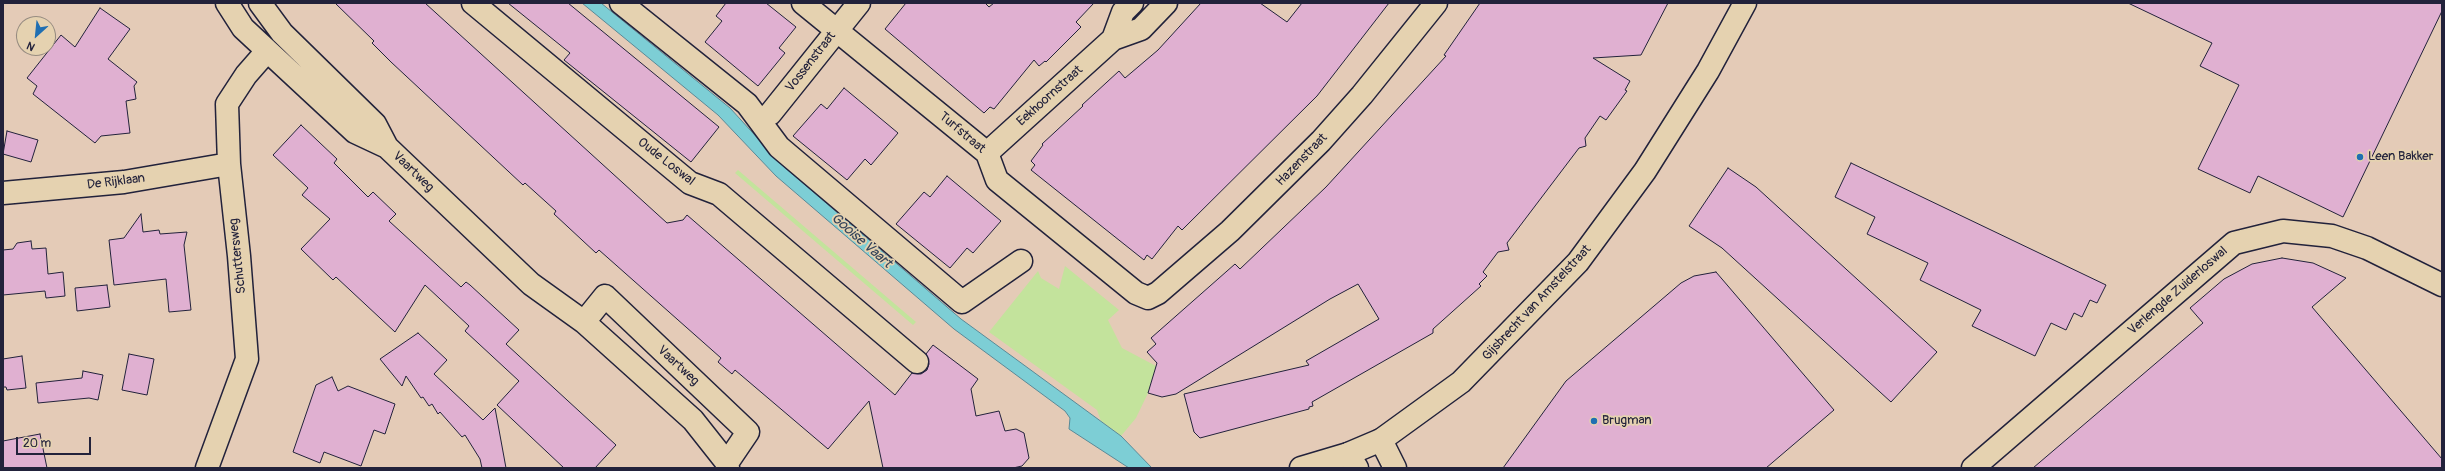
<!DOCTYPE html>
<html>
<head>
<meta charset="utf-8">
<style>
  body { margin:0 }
  #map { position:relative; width:2445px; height:471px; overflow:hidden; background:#e4cbb7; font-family:Pangolin,sans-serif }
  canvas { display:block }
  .frame { position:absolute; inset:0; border:4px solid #22223b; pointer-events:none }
  .north { position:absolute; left:16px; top:16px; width:40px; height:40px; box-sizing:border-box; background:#e5d2b0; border:1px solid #978c81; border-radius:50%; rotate:207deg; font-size:11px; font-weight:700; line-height:16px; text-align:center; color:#22223b }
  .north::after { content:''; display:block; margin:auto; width:14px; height:18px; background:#1f6fb2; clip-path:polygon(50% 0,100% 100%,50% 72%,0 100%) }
  .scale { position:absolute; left:16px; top:437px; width:75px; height:18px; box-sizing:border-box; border:2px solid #22223b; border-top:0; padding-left:5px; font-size:12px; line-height:14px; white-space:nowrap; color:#22223b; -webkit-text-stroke:3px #e5d2b0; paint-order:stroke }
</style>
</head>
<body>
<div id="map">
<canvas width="2445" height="471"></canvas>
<div class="frame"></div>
<div class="north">N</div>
<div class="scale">20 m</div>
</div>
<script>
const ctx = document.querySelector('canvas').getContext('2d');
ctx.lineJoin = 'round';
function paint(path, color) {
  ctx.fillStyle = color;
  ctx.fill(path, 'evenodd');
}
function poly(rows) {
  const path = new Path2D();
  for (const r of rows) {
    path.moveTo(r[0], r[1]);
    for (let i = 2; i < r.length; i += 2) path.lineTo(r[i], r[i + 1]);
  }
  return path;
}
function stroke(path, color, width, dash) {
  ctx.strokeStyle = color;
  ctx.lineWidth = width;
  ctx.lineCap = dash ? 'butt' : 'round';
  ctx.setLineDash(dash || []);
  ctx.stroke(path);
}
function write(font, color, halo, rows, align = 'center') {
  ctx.font = font + ' Pangolin,sans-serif';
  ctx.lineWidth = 3.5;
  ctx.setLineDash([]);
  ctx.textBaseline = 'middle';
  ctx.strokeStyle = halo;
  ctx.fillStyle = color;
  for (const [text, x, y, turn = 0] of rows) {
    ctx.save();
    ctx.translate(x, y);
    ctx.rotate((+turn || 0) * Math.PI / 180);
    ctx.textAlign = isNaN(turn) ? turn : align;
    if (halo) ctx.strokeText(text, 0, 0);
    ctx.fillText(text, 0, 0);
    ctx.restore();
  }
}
paint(poly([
  [738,170,916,322,913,325,735,173],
  [1065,266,1119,310,1108,320,1122,348,1156,366,1148,393,1136,418,1121,436,1101,421,1097,410,989,332,1038,271,1041,278,1059,289]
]), '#c3e39c');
const water = poly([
  [582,3,601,3,730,108,783,166,961,319,1121,436,1152,468,1129,468,1069,429,1070,418,1065,411,954,329,776,176,718,115,582,3]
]);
paint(water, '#7dced5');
stroke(water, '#598997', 1);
const building = poly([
  [335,3,425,3,667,223,683,220,687,215,895,395,912,373,921,374,927,370,929,364,926,354,933,345,978,379,971,389,976,416,999,411,1005,431,1016,429,1024,433,1029,458,1022,466,1013,468,883,468,869,401,828,449,735,370,732,374,718,362,721,358,599,250,596,253,554,214,556,211,525,183,523,185,391,62,372,43,374,41,335,3],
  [508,3,568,3,719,127,691,162,564,60,570,53,508,3],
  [726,3,766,3,796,27,779,48,785,53,758,86,705,42,722,21,716,16,726,3],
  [906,3,985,3,989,7,994,3,1094,3,1076,22,1081,27,1046,62,1045,61,1039,66,1034,60,994,109,990,107,984,113,885,29,906,3],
  [1201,3,1260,3,1287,22,1302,3,1389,3,1317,96,1182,230,1178,226,1152,259,1147,255,1144,260,1031,170,1035,165,1031,161,1043,145,1042,144,1083,106,1082,105,1119,71,1125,78,1158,50,1201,3],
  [1480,3,1668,3,1641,55,1593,58,1630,81,1625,90,1627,91,1606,120,1600,116,1585,138,1586,146,1579,148,1507,243,1509,250,1498,252,1483,272,1487,276,1479,284,1481,286,1433,329,1433,333,1312,402,1313,406,1309,407,1309,409,1200,438,1194,432,1184,394,1309,365,1306,361,1379,319,1358,284,1330,299,1176,394,1162,397,1148,393,1157,363,1147,352,1156,344,1151,338,1235,264,1240,269,1326,187,1446,56,1444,55,1480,3],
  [2128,3,2442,3,2442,11,2343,217,2258,176,2250,193,2198,169,2239,85,2200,66,2212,43,2128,3],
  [100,8,130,29,108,59,137,82,134,86,136,99,126,101,130,133,101,136,95,143,33,94,37,86,27,78,61,35,75,47,100,8],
  [844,88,898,133,871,165,865,159,847,180,793,136,821,104,827,109,844,88],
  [301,125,337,159,334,163,368,197,373,192,396,214,389,221,461,287,466,282,470,285,519,330,506,344,616,445,595,468,564,468,497,405,519,381,465,331,469,326,425,285,395,332,336,277,333,280,301,249,330,219,302,195,308,188,273,155,301,125],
  [7,131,38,140,31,162,3,154,7,131],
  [1851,163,2106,285,2097,303,2090,300,2082,317,2074,313,2066,330,2051,323,2035,356,1972,326,1981,310,1920,280,1928,263,1867,234,1875,217,1835,197,1851,163],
  [1728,168,1756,187,1937,352,1891,402,1722,248,1689,226,1728,168],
  [947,176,1001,221,973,253,967,248,950,268,896,224,924,192,930,197,947,176],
  [141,214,143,232,159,230,160,234,187,232,184,245,191,310,169,312,166,279,114,285,109,240,124,238,141,214],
  [31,241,32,249,46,248,48,274,63,272,65,296,46,298,45,291,3,295,3,250,13,249,17,243,31,241],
  [2282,258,2313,263,2346,278,2312,307,2442,459,2442,468,2033,468,2203,323,2190,308,2224,279,2252,264,2282,258],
  [1716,272,1834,410,1766,468,1503,468,1566,381,1681,283,1694,276,1716,272],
  [107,285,110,307,77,311,75,288,107,285],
  [418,333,447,360,434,374,483,420,495,408,506,468,482,468,480,459,465,435,462,437,440,412,438,414,432,404,429,406,423,397,421,398,406,376,402,386,380,359,418,333],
  [129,354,154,359,147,395,122,390,129,354],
  [22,356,26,388,7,390,6,387,3,387,3,359,22,356],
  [83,371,103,375,98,400,89,398,38,403,36,383,82,378,83,371],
  [332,377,338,391,348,386,395,404,385,434,374,430,361,466,324,452,320,463,293,452,316,385,332,377],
  [40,434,47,468,3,468,3,441,40,434]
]);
paint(building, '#e0b0d1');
stroke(building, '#22223b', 1);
const minor = poly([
  [227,3,243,28,355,132,387,147,531,284,584,322,693,420,727,463,728,468],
  [260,3,282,33,375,124,387,147],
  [473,3,690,183,719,194,917,362],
  [621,3,747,104,779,147,962,302,1021,261],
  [803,3,987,153,997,180,1136,293,1148,298,1158,293,1230,231,1321,141,1362,95,1436,3],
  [1113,39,1123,12,1132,3],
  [761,119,770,114,859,3],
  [987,153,1113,39,1141,29,1166,3],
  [3,193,124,182,229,164],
  [584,322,605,296,748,432,727,463],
  [1381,440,1395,468],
  [1348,454,1357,468],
  [207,468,247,359,239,256,229,164,227,104,246,75,267,51],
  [1973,468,2234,243,2283,231,2332,236,2367,248,2442,285]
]);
const major = poly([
  [1301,468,1348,454,1381,440,1461,382,1578,262,1645,171,1708,71,1745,3]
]);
stroke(minor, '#22223b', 25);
stroke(major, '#22223b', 25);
stroke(minor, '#e5d2b0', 22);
stroke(major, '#e5d2b0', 22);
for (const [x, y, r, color] of [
  [2360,157,4,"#1f6fb2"],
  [1594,421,4,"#1f6fb2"]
]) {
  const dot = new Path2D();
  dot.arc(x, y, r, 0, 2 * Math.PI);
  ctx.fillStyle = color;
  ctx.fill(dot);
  stroke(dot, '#e5d2b0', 1.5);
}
write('13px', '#22223b', '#e5d2b0', [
  ["Vossenstraat",811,62,-52],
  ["Eekhoornstraat",1050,96,-42],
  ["Turfstraat",962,133,40],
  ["Hazenstraat",1302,160,-46],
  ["Oude Loswal",666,162,38],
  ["Vaartweg",413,172,44],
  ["De Rijklaan",116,182,-7],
  ["Schuttersweg",238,256,-96],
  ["Verlengde Zuiderloswal",2178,291,-41],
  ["Gijsbrecht van Amstelstraat",1537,303,-47],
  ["Vaartweg",678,366,43]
]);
write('13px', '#22223b', '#e5d2b0', [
  ["Leen Bakker",2368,157],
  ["Brugman",1602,421]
], 'left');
write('italic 14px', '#34445a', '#e5d2b0', [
  ["Gooise Vaart",861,241,41]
]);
</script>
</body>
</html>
